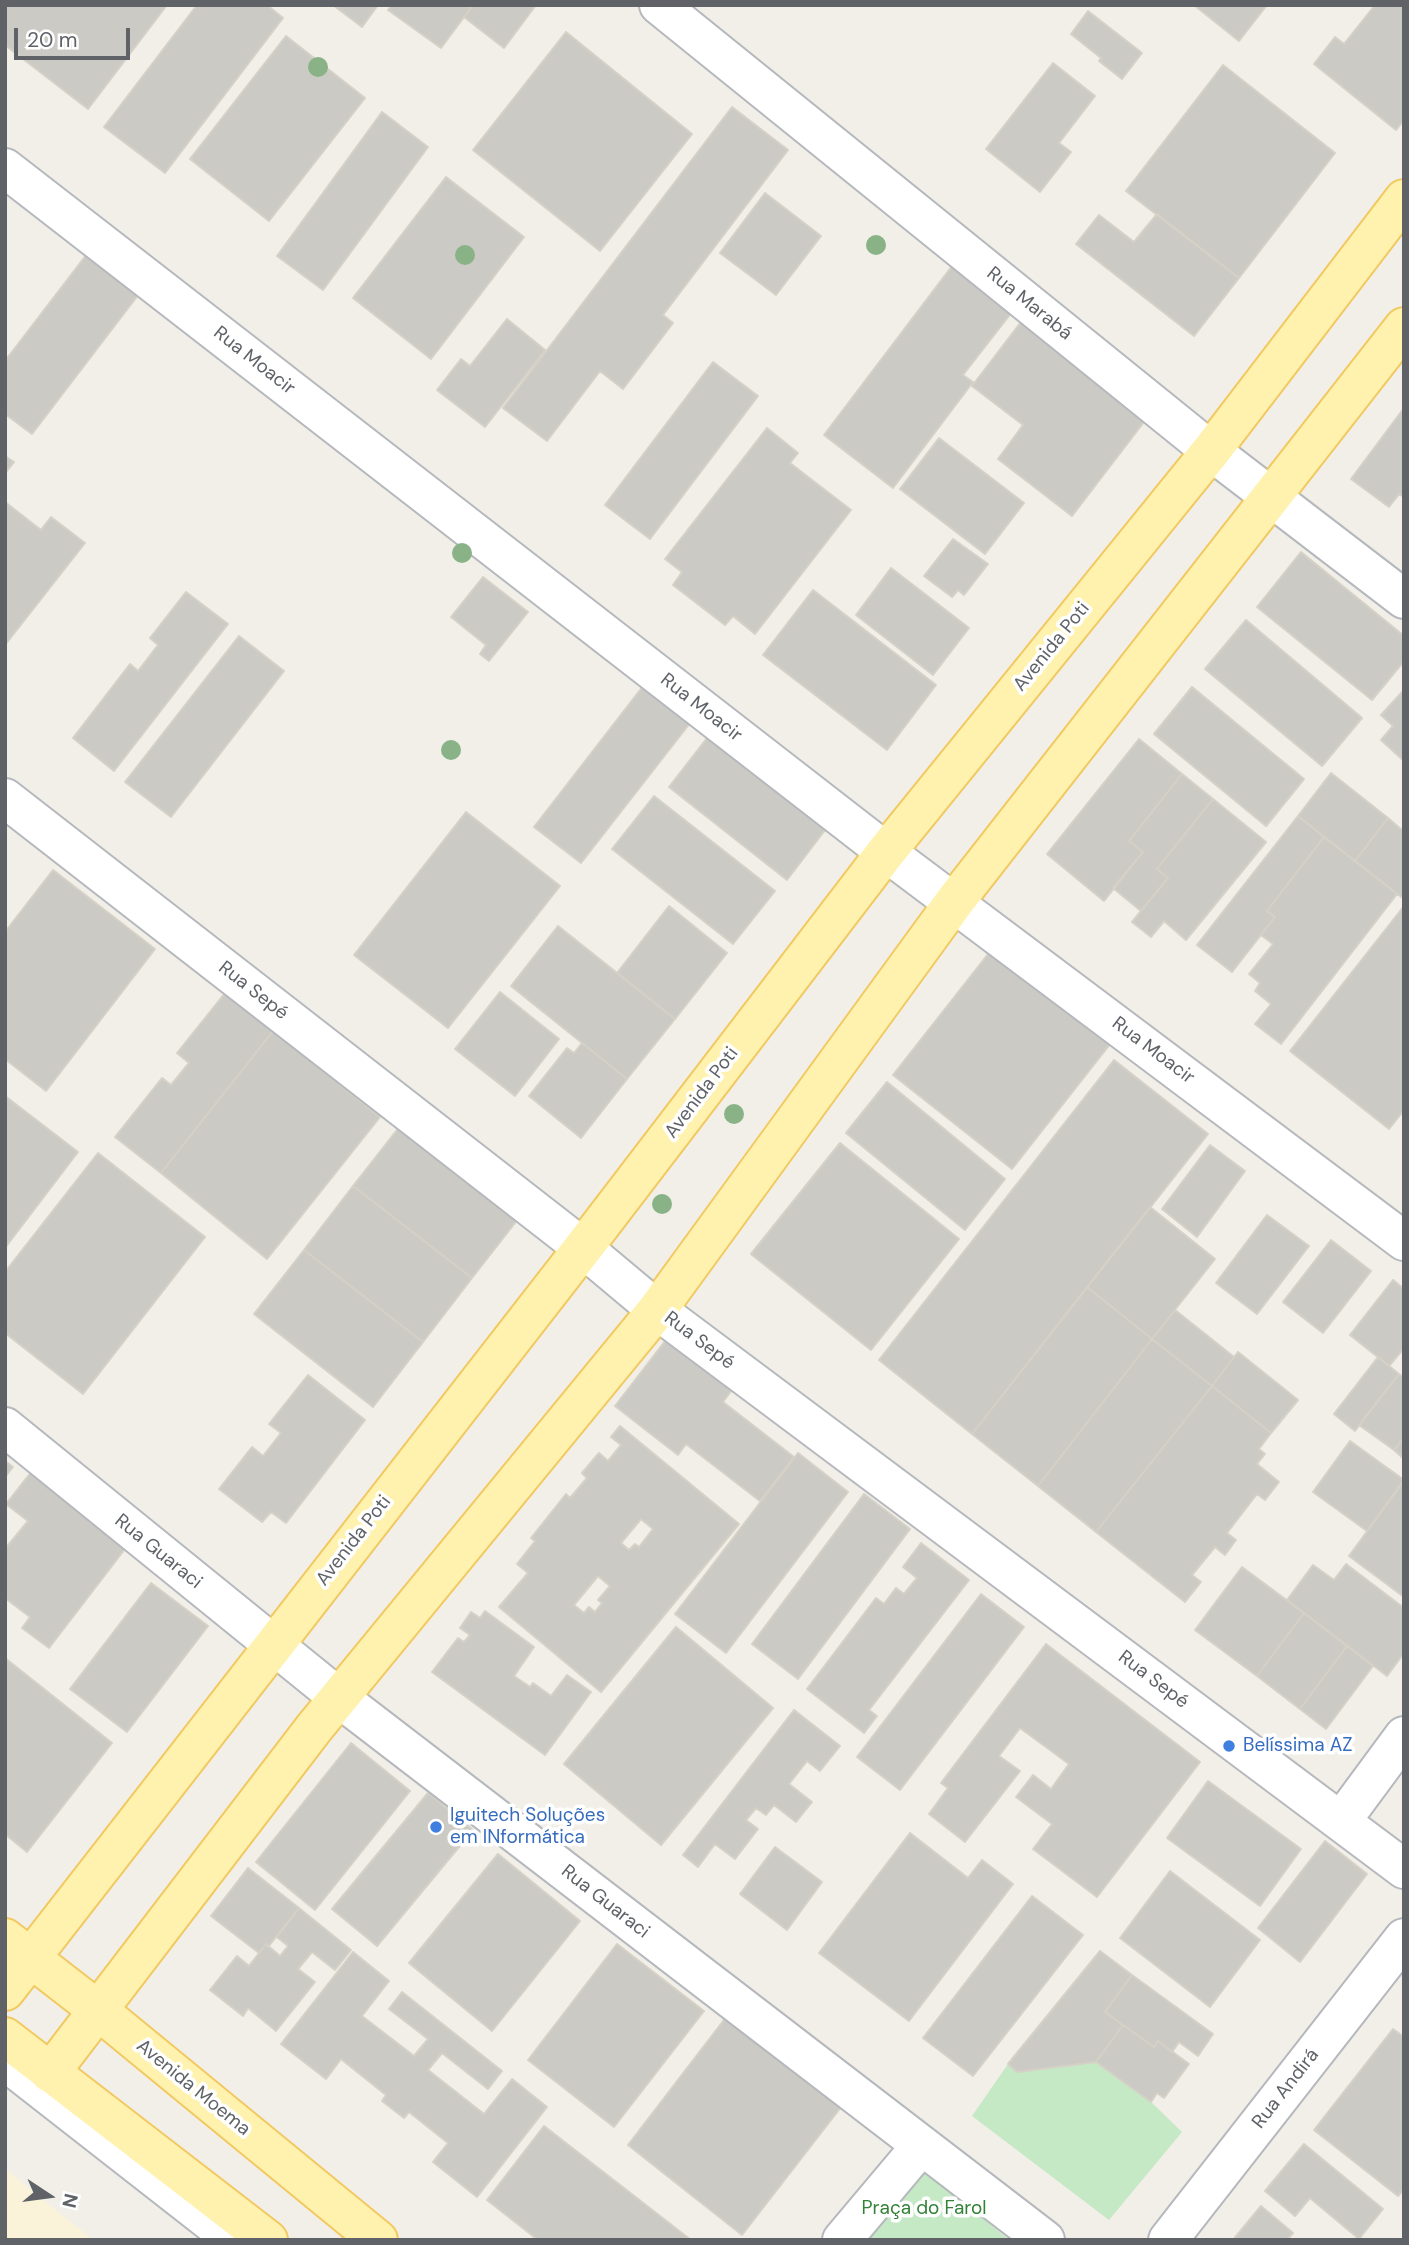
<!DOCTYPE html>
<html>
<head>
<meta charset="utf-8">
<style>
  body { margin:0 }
  #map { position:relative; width:1409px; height:2245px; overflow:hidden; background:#f1efe8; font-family:"DM Sans",sans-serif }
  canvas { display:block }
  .frame { position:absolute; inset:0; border:7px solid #5f6368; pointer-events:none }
  .north { position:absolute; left:14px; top:2161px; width:70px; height:70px; -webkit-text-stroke:5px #fff; paint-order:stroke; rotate:103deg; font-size:19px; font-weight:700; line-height:28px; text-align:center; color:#5f6368 }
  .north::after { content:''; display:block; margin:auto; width:24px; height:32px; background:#5f6368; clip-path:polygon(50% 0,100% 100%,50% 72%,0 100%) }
  .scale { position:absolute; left:14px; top:28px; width:116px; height:32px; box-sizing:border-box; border:4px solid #5f6368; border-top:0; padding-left:9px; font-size:21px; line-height:24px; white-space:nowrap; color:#5f6368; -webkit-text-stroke:5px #fff; paint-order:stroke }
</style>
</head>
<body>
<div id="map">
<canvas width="1409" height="2245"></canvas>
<div class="frame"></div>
<div class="north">N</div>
<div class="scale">20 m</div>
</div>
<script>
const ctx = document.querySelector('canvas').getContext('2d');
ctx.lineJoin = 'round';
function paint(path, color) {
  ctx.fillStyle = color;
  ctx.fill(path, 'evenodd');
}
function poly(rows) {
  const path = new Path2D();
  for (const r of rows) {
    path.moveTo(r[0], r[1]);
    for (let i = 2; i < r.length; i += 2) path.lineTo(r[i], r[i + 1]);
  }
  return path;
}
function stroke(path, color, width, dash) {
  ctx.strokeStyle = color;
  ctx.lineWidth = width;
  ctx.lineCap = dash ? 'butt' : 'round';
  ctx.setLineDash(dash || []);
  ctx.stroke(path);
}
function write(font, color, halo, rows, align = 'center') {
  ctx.font = font + ' "DM Sans",sans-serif';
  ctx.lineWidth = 7;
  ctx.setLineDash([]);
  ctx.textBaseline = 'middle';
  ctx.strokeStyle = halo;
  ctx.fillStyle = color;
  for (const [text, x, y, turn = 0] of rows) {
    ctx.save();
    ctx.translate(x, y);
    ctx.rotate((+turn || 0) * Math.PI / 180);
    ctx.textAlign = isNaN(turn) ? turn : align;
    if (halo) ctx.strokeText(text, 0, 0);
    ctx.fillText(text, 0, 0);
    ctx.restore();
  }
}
paint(poly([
  [1096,2062,1151,2102,1182,2132,1109,2220,972,2116,1008,2064,1017,2072],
  [920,2166,1009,2240,860,2240]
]), '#c5e8c5');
paint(poly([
  [5,2169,93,2240,5,2240]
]), '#fbf3d9');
const building = poly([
  [5,5,167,5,88,109,5,45,5,5],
  [197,5,267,5,283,18,165,173,104,127,197,5],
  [333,5,378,5,362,27,333,5],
  [392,5,473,5,441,48,388,10,392,5],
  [473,5,536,5,504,48,464,17,473,5],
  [1194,5,1267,5,1239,41,1194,5],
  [1375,5,1404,5,1404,120,1396,130,1314,64,1335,37,1344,44,1375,5],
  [1088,11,1142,53,1122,79,1099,61,1101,58,1071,34,1088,11],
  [566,32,692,134,600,251,473,150,566,32],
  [286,36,365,98,269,221,190,159,286,36],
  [1053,63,1095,96,1059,143,1071,152,1040,192,986,149,1053,63],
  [1223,65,1335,153,1239,278,1126,191,1223,65],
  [732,107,788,150,663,315,673,323,623,389,600,371,547,441,503,408,732,107],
  [382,112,428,147,323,290,277,256,382,112],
  [446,177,524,237,431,359,353,298,446,177],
  [765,193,821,236,776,295,720,253,765,193],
  [1157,214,1239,278,1194,336,1076,244,1099,215,1134,242,1157,214],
  [90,250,142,290,32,434,5,414,5,361,90,250],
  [952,266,1012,312,963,375,973,382,893,488,824,435,952,266],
  [507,319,545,350,485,427,437,390,461,359,470,366,507,319],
  [1021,322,1147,418,1072,516,998,459,1023,425,972,386,1021,322],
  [713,362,758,396,650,539,605,505,713,362],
  [1404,408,1404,497,1399,494,1389,507,1351,479,1404,408],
  [767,428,798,453,790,463,851,510,755,634,733,616,725,625,673,585,682,572,665,559,767,428],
  [939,438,1024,503,985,554,900,489,939,438],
  [5,456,14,462,5,473,5,456],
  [5,502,41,530,51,517,85,543,5,645,5,502],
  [953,539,988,564,964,595,958,590,952,597,924,576,953,539],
  [1301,552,1404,636,1404,661,1372,700,1257,607,1301,552],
  [891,568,969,628,933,675,856,615,891,568],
  [483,577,528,612,489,661,480,654,486,645,451,617,483,577],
  [813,590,936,685,887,750,763,655,813,590],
  [186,592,228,624,114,771,73,738,130,664,138,671,158,645,150,638,186,592],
  [1246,620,1362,718,1322,766,1205,669,1246,620],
  [239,636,284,671,171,817,125,782,239,636],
  [647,681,694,718,581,863,534,827,647,681],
  [1192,687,1304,779,1266,826,1154,734,1192,687],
  [1404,690,1404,761,1381,740,1393,726,1381,715,1404,690],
  [714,729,832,821,787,880,669,787,714,729],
  [1139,739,1182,774,1129,841,1143,852,1104,901,1047,854,1139,739],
  [1331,773,1388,818,1355,861,1298,816,1331,773],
  [1182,774,1213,799,1157,869,1168,878,1141,911,1113,888,1143,852,1129,841,1182,774],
  [654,796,775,891,733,944,612,849,654,796],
  [1213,799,1266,842,1186,940,1164,921,1151,937,1132,922,1168,878,1157,869,1213,799],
  [466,812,560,886,448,1028,354,955,466,812],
  [1298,816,1324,837,1267,911,1275,917,1232,972,1197,945,1298,816],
  [1388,818,1402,830,1404,827,1404,899,1355,861,1388,818],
  [1324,837,1397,894,1281,1044,1255,1024,1271,1004,1255,991,1260,983,1249,974,1273,944,1261,935,1275,917,1267,911,1324,837],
  [53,870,155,949,46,1091,5,1059,5,932,53,870],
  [669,906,727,953,675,1019,617,973,669,906],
  [1404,906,1404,1110,1389,1129,1290,1051,1404,906],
  [558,926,675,1019,627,1079,511,986,558,926],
  [992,949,1111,1043,1012,1169,893,1075,992,949],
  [500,992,559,1039,515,1096,455,1049,500,992],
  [225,993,273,1031,161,1173,115,1137,162,1078,171,1085,189,1063,177,1053,225,993],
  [273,1031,380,1117,267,1259,161,1173,273,1031],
  [582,1043,627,1079,581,1138,529,1096,567,1048,574,1053,582,1043],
  [1114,1060,1208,1134,972,1434,879,1360,1114,1060],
  [887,1082,1005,1179,965,1230,846,1133,887,1082],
  [5,1096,78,1152,5,1248,5,1096],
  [404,1121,522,1214,472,1278,353,1186,404,1121],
  [840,1143,959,1239,871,1350,751,1254,840,1143],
  [1210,1145,1245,1171,1197,1237,1162,1209,1210,1145],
  [98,1153,205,1237,83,1394,5,1333,5,1272,98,1153],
  [353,1186,472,1278,423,1342,304,1250,353,1186],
  [1150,1207,1215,1259,1152,1339,1087,1287,1150,1207],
  [1267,1215,1309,1246,1257,1314,1216,1283,1267,1215],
  [1331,1240,1371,1271,1323,1333,1283,1302,1331,1240],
  [304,1250,423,1342,373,1407,254,1314,304,1250],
  [1393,1280,1404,1289,1404,1348,1389,1366,1350,1335,1393,1280],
  [1087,1287,1152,1339,1038,1486,972,1434,1087,1287],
  [1175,1310,1234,1357,1212,1386,1152,1339,1175,1310],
  [669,1336,734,1387,723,1402,794,1457,760,1501,686,1444,678,1455,615,1406,669,1336],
  [1152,1339,1212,1386,1096,1532,1038,1486,1152,1339],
  [1238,1352,1298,1400,1271,1433,1212,1386,1238,1352],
  [1378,1357,1399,1374,1355,1431,1334,1414,1378,1357],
  [1399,1374,1404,1378,1404,1438,1394,1450,1359,1425,1399,1374],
  [308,1375,365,1420,286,1523,271,1512,262,1522,219,1489,252,1447,263,1456,281,1433,269,1424,308,1375],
  [1212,1386,1271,1433,1259,1449,1265,1454,1257,1464,1279,1482,1265,1500,1257,1494,1227,1533,1236,1540,1225,1555,1215,1547,1192,1575,1201,1582,1185,1602,1096,1532,1212,1386],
  [620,1426,739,1524,601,1692,499,1607,528,1573,517,1564,535,1541,531,1538,566,1494,570,1498,587,1478,582,1473,599,1453,608,1461,621,1445,611,1437,620,1426],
  [641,1519,653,1529,639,1547,635,1544,629,1550,621,1543,641,1519],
  [598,1576,610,1586,598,1600,602,1603,595,1612,589,1607,584,1613,574,1605,598,1576],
  [1404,1438,1404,1459,1394,1450,1404,1438],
  [1350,1441,1404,1480,1367,1531,1313,1492,1350,1441],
  [798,1453,848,1492,726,1653,675,1614,798,1453],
  [5,1461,13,1467,5,1477,5,1461],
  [32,1471,128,1545,49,1648,22,1628,30,1617,5,1598,5,1549,28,1521,6,1504,32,1471],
  [1404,1481,1404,1597,1349,1556,1404,1481],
  [864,1494,910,1529,798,1679,752,1644,864,1494],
  [921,1543,969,1580,869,1710,877,1716,864,1733,807,1689,876,1598,884,1604,896,1588,904,1594,917,1578,903,1567,921,1543],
  [1346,1564,1404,1608,1404,1653,1387,1676,1287,1600,1313,1565,1334,1580,1346,1564],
  [1242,1567,1304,1613,1257,1676,1195,1630,1242,1567],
  [151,1583,208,1626,127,1732,70,1689,151,1583],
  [981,1594,1024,1627,900,1790,857,1757,981,1594],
  [485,1611,534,1647,514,1676,530,1687,533,1683,551,1696,567,1675,591,1692,545,1755,432,1672,458,1638,464,1642,470,1635,460,1628,471,1612,480,1618,485,1611],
  [1304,1613,1347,1646,1300,1709,1257,1676,1304,1613],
  [676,1627,773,1708,661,1845,564,1764,676,1627],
  [1046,1644,1200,1762,1097,1897,1033,1849,1052,1824,1016,1797,1033,1775,1051,1789,1069,1764,1020,1728,999,1756,1020,1771,965,1842,929,1814,948,1788,941,1783,1046,1644],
  [1347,1646,1373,1666,1326,1729,1300,1709,1347,1646],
  [5,1658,112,1743,27,1852,5,1834,5,1658],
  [794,1710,840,1746,820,1771,807,1761,789,1784,812,1802,796,1822,774,1805,766,1815,756,1808,746,1820,758,1829,735,1859,715,1844,698,1867,683,1855,794,1710],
  [351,1743,410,1791,315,1910,256,1862,351,1743],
  [1208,1781,1301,1849,1260,1906,1167,1838,1208,1781],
  [428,1793,473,1830,377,1946,332,1909,428,1793],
  [910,1833,968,1878,982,1860,1013,1884,909,2021,819,1953,910,1833],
  [1325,1841,1367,1874,1300,1962,1258,1928,1325,1841],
  [775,1847,822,1882,787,1930,740,1894,775,1847],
  [498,1854,580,1921,492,2031,409,1963,498,1854],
  [248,1868,299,1908,268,1947,266,1944,259,1953,211,1916,248,1868],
  [1170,1871,1260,1940,1210,2007,1120,1938,1170,1871],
  [1032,1896,1083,1935,973,2076,923,2038,1032,1896],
  [299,1908,351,1950,335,1970,312,1952,298,1969,315,1982,276,2031,248,2008,243,2016,210,1990,237,1956,249,1966,266,1944,280,1956,288,1946,277,1937,299,1908],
  [617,1944,704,2011,614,2127,528,2060,617,1944],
  [1100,1951,1132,1975,1105,2012,1123,2025,1096,2062,1017,2072,1008,2064,1100,1951],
  [353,1952,389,1981,362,2016,414,2056,428,2039,389,2009,402,1992,502,2071,488,2089,442,2053,428,2070,484,2114,512,2079,547,2107,477,2197,433,2162,448,2143,409,2112,404,2118,382,2101,386,2095,341,2059,326,2079,281,2044,353,1952],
  [1132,1975,1213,2034,1198,2056,1179,2042,1172,2052,1158,2041,1154,2047,1105,2012,1132,1975],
  [730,2012,845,2102,742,2235,628,2145,730,2012],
  [1123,2025,1154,2047,1158,2041,1189,2064,1164,2098,1157,2093,1151,2102,1096,2062,1123,2025],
  [1393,2029,1404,2037,1404,2189,1398,2196,1314,2130,1393,2029],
  [544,2126,691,2240,538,2240,487,2200,544,2126],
  [1304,2144,1383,2209,1359,2239,1310,2198,1295,2216,1265,2191,1304,2144],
  [1261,2206,1293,2233,1287,2240,1233,2240,1261,2206]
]);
paint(building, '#cccac5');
stroke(building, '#d6d1c6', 2);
const minor = poly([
  [659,5,1211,451,1404,599],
  [5,168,886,852,1404,1241],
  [5,798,583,1248,657,1310,1404,1869],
  [5,1427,338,1697,1045,2240],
  [1342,1820,1404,1736],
  [5,2061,234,2240],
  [842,2240,921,2146],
  [1168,2240,1404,1938]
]);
const major = poly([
  [5,1938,99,2011,378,2240],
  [5,1991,583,1248,886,852,1211,451,1404,199],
  [5,2037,268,2240],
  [50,2073,314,1728,657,1310,955,901,1404,327]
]);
stroke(minor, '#b5b8bc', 42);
stroke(major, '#f2c960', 42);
stroke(minor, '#fff', 38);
stroke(major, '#fff2af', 38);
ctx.fillStyle = '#89b387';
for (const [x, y] of [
  [318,67],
  [876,245],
  [465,255],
  [462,553],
  [451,750],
  [734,1114],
  [662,1204]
]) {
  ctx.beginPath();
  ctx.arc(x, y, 10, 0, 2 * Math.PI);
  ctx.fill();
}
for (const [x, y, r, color] of [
  [1229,1746,7,"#3f7fe0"],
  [436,1827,7,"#3f7fe0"]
]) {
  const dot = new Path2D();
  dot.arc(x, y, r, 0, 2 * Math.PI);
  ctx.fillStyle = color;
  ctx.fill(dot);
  stroke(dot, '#fff', 2.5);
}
write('19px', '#5f6368', '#fff', [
  ["Rua Marabá",1029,304,39],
  ["Rua Moacir",254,361,38],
  ["Avenida Poti",1052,647,-51],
  ["Rua Moacir",701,708,38],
  ["Rua Sepé",253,991,38],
  ["Rua Moacir",1153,1051,37],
  ["Avenida Poti",702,1093,-53],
  ["Rua Sepé",699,1341,37],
  ["Avenida Poti",354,1541,-52],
  ["Rua Guaraci",158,1552,39],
  ["Rua Sepé",1153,1680,37],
  ["Rua Guaraci",605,1902,38],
  ["Avenida Moema",193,2088,39],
  ["Rua Andirá",1286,2089,-52]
]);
write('19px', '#366cbe', '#fff', [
  ["Belíssima AZ",1243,1746],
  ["Iguitech Soluções",450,1816],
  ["em INformática",450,1838]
], 'left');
write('19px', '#348238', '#fff', [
  ["Praça do Farol",924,2209]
]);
</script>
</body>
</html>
